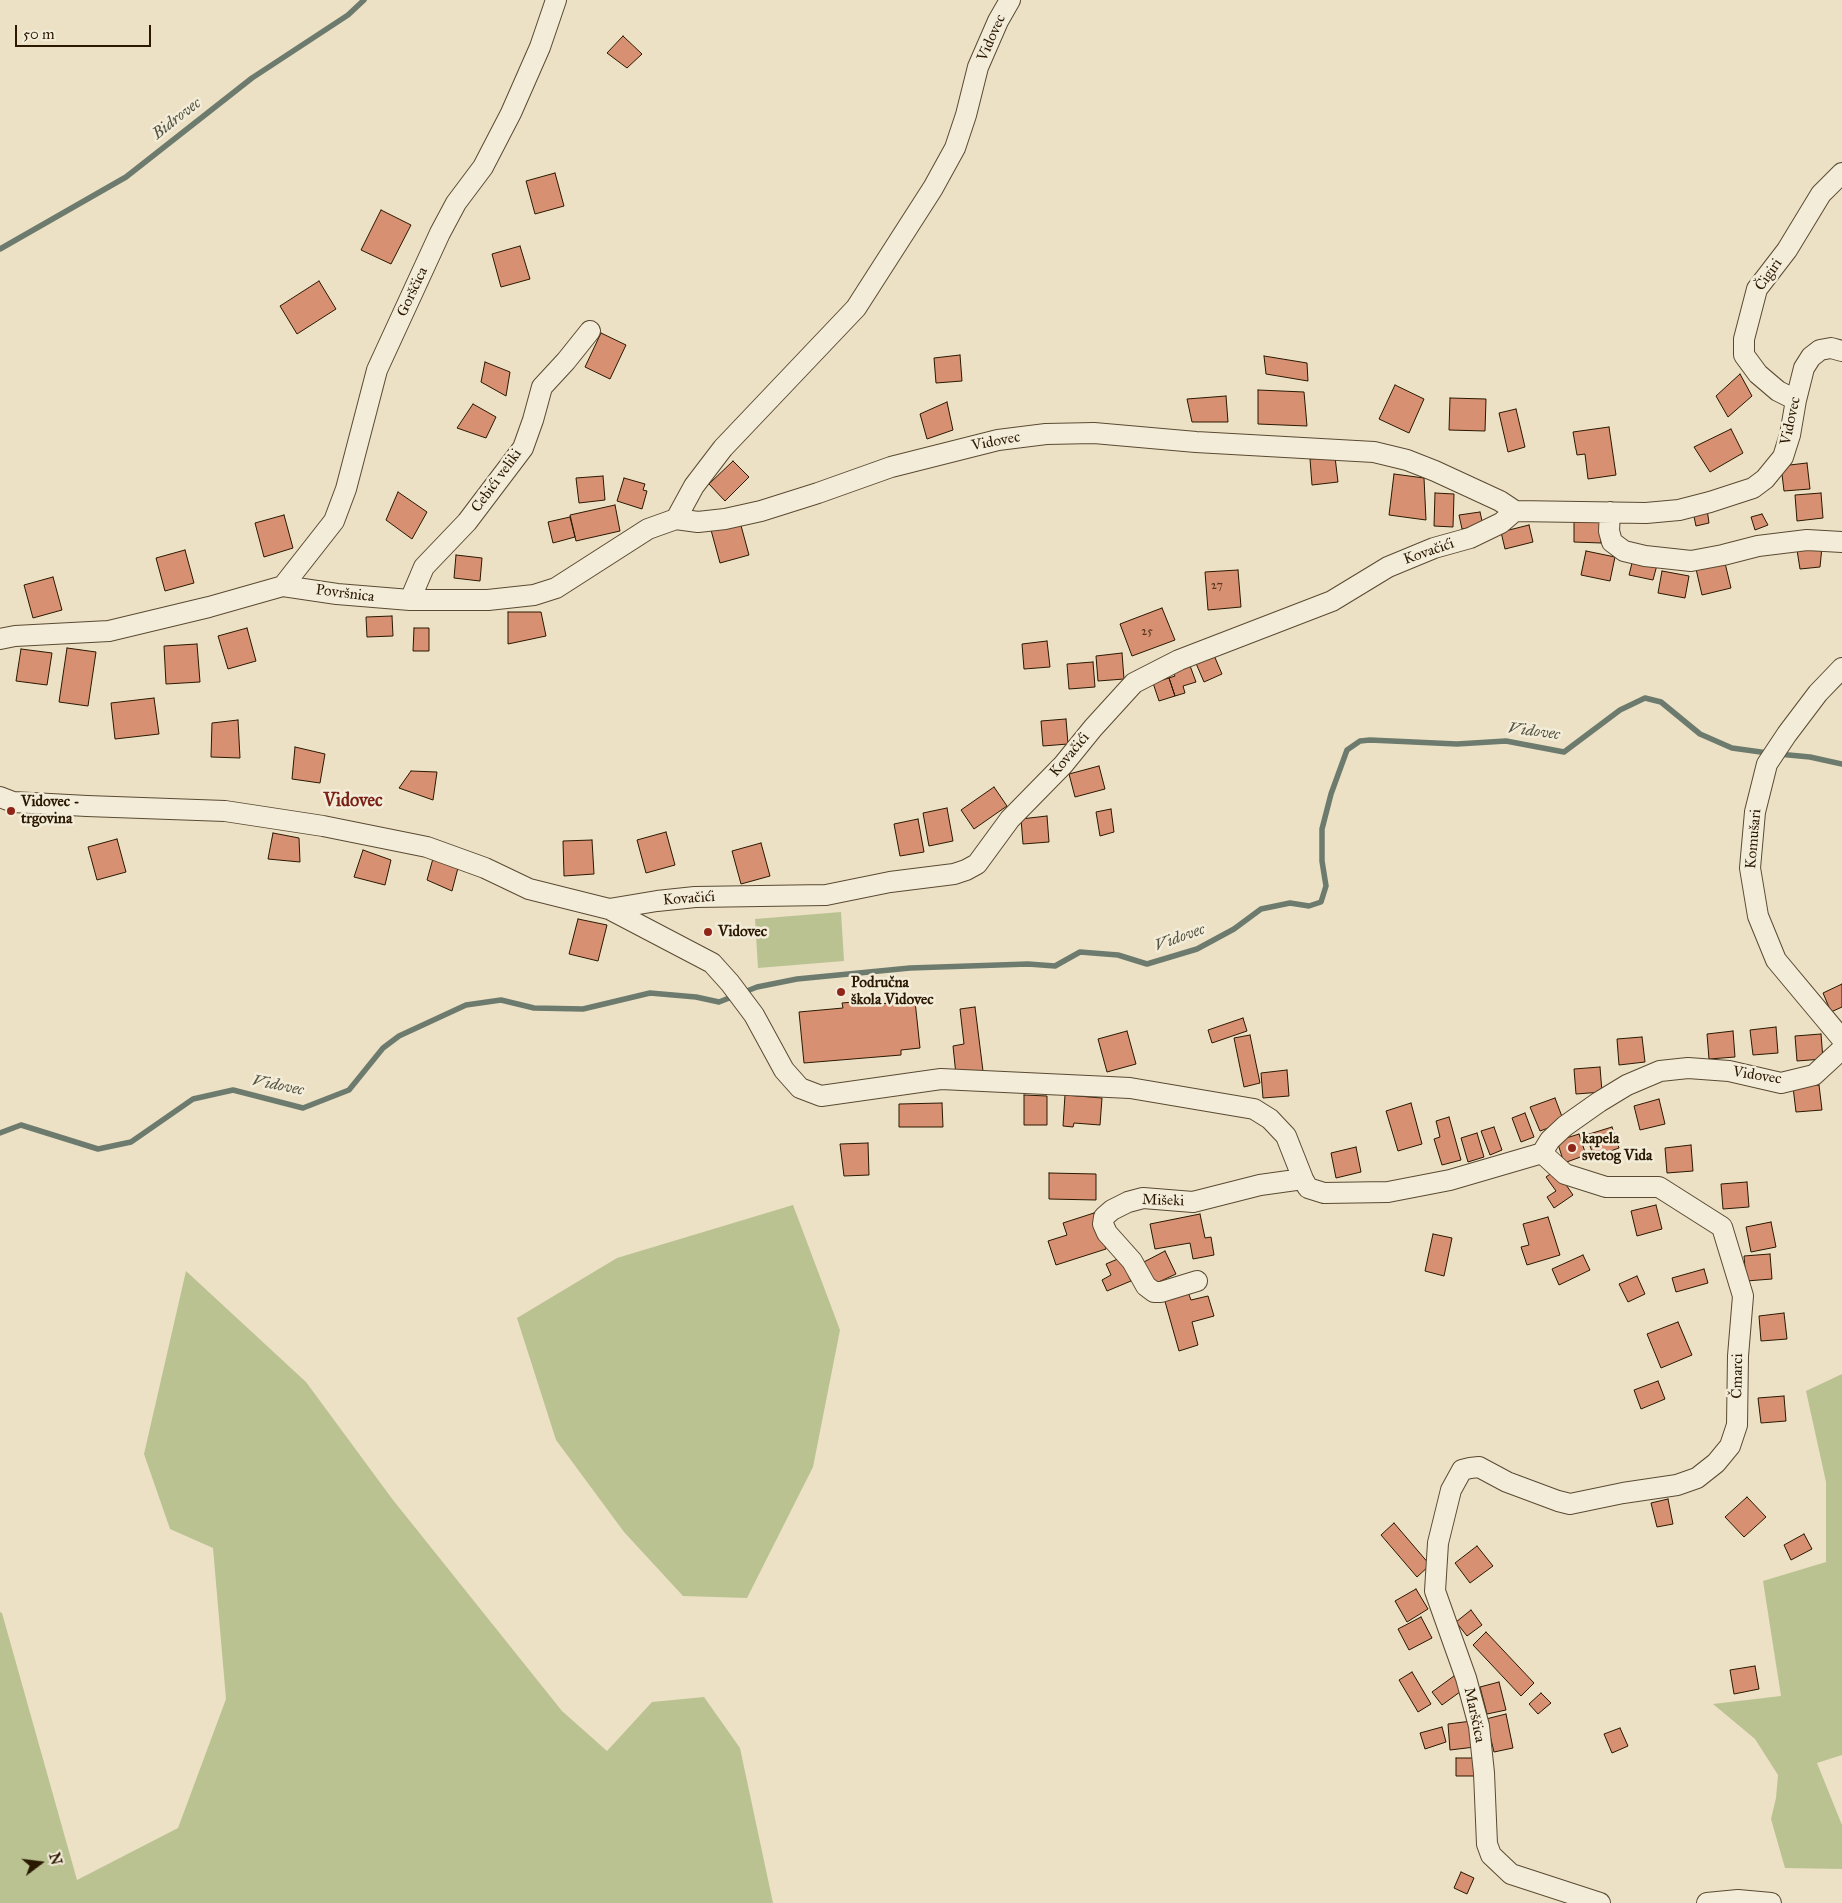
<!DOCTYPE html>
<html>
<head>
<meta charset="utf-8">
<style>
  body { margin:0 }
  #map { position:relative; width:1842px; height:1903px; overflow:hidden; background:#ece1c4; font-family:"IM FELL Great Primer",serif }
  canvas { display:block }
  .north { position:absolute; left:15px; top:1838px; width:50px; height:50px; -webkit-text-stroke:4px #f3ecd9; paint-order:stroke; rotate:75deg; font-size:14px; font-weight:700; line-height:20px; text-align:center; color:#2a1801 }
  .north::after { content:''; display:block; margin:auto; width:18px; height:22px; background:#2a1801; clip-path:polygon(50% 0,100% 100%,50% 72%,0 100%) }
  .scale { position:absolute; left:15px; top:25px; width:136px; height:22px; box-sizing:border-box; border:2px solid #2a1801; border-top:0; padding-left:6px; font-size:15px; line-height:18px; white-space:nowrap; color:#2a1801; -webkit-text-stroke:4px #f3ecd9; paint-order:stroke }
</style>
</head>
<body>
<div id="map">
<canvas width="1842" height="1903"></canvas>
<div class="north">N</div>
<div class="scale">50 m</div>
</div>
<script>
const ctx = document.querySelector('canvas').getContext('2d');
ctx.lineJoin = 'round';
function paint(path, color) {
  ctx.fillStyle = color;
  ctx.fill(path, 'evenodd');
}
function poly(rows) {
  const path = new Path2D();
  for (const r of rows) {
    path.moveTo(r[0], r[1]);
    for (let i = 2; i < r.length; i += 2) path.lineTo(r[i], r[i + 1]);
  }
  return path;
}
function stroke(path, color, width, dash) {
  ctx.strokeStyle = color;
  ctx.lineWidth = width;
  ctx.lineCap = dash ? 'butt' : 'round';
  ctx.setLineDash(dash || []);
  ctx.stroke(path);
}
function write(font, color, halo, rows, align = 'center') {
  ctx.font = font + ' "IM FELL Great Primer",serif';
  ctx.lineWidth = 5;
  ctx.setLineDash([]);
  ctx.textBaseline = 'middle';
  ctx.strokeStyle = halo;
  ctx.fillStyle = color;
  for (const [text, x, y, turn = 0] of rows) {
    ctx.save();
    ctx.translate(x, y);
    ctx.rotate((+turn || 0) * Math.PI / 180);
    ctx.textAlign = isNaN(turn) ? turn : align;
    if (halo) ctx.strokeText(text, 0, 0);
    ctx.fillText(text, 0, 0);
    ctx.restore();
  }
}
paint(poly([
  [841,912,844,961,758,968,755,919],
  [793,1205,840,1330,813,1467,747,1598,683,1596,624,1532,556,1440,517,1318,617,1258],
  [186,1271,306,1382,393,1500,562,1711,607,1751,652,1702,704,1697,740,1748,773,1903,0,1903,0,1612,2,1613,77,1880,178,1828,226,1699,213,1548,170,1529,144,1454],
  [1842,1374,1842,1755,1817,1763,1842,1825,1842,1869,1785,1868,1771,1819,1776,1798,1778,1775,1755,1739,1713,1704,1781,1696,1763,1581,1826,1562,1826,1482,1806,1391]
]), '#bac292');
stroke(poly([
  [0,249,126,177,252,78,348,15,364,0],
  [1778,754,1810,757,1842,764],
  [0,1133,21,1125,98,1149,131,1142,193,1099,233,1090,303,1108,349,1090,383,1048,399,1036,466,1005,501,1000,534,1008,583,1009,650,993,696,997,719,1002,757,987,797,979,910,968,1028,964,1055,966,1080,952,1118,955,1147,964,1197,949,1234,929,1261,909,1290,903,1309,906,1321,902,1326,886,1322,861,1322,829,1331,794,1347,750,1360,741,1370,740,1457,744,1506,741,1564,752,1620,710,1645,698,1661,702,1700,734,1732,748,1768,753]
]), '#6d7b6e', 5.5);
const building = poly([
  [623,36,642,54,627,68,607,53,623,36],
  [555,173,564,206,535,214,526,181,555,173],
  [381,210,411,225,391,264,361,250,381,210],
  [520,246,530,279,501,287,492,254,520,246],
  [319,281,336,309,297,334,280,306,319,281],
  [601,333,626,345,610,379,585,367,601,333],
  [960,355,962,381,936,383,934,358,960,355],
  [1264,356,1307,363,1308,381,1266,374,1264,356],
  [485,362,510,372,506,396,481,382,485,362],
  [1740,374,1752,396,1728,417,1716,396,1740,374],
  [1395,385,1424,399,1409,433,1379,419,1395,385],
  [1258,390,1304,392,1307,426,1258,424,1258,390],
  [1226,396,1228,422,1192,422,1187,399,1226,396],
  [1450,398,1486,399,1485,431,1449,430,1450,398],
  [947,402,953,430,927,439,920,414,947,402],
  [473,404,496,417,486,438,457,428,473,404],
  [1516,409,1525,447,1508,452,1499,413,1516,409],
  [1609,427,1616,475,1588,479,1585,454,1577,455,1573,432,1609,427],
  [1731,429,1743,453,1710,472,1694,447,1731,429],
  [1335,457,1338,482,1312,485,1310,459,1335,457],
  [733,461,749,477,725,501,709,484,733,461],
  [1807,463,1810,489,1784,491,1781,466,1807,463],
  [1394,474,1424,478,1426,520,1389,515,1394,474],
  [603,476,605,500,579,503,576,478,603,476],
  [624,478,645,484,643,490,647,491,642,509,617,501,624,478],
  [398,492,427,512,412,539,386,520,398,492],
  [1435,493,1454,494,1453,527,1434,526,1435,493],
  [1821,493,1823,518,1797,521,1795,495,1821,493],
  [615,505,620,531,576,541,570,515,615,505],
  [1707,509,1709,523,1696,526,1693,512,1707,509],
  [1480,512,1483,525,1462,529,1459,515,1480,512],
  [1762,514,1768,525,1755,530,1751,517,1762,514],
  [284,515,293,548,264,557,255,523,284,515],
  [570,517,575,537,553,543,548,522,570,517],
  [740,522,749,555,720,563,711,530,740,522],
  [1574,522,1601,522,1601,543,1574,542,1574,522],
  [1529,525,1533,542,1505,549,1501,532,1529,525],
  [1822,547,1820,567,1800,569,1797,550,1822,547],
  [185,550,194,583,165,591,156,558,185,550],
  [1586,551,1615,557,1610,581,1581,575,1586,551],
  [456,555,482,558,480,581,454,578,456,555],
  [1633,559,1657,565,1653,580,1629,575,1633,559],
  [1725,563,1731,588,1702,595,1696,569,1725,563],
  [1238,570,1241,607,1208,610,1205,572,1238,570],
  [1662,571,1689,576,1685,598,1658,593,1662,571],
  [53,577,62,610,33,618,24,585,53,577],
  [1162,608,1175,640,1132,656,1120,624,1162,608],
  [508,612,541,612,546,636,508,644,508,612],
  [392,616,393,636,367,637,366,617,392,616],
  [247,628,256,661,228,669,218,636,247,628],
  [414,628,429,628,429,651,413,651,414,628],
  [1047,641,1050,667,1024,669,1022,644,1047,641],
  [197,644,200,682,166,684,164,646,197,644],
  [67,648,96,652,88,706,59,702,67,648],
  [21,649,52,653,47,685,16,681,21,649],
  [1122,653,1124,679,1098,681,1096,656,1122,653],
  [1213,653,1222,674,1204,682,1195,661,1213,653],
  [1093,662,1095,687,1069,689,1067,664,1093,662],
  [1189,663,1196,682,1183,686,1185,693,1175,696,1169,678,1175,676,1172,669,1189,663],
  [1169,678,1175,696,1159,701,1153,683,1169,678],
  [154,698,159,734,115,739,111,703,154,698],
  [1066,719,1068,744,1043,746,1041,721,1066,719],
  [238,720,240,758,211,757,212,723,238,720],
  [295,747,325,754,320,783,292,779,295,747],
  [1099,766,1105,789,1075,797,1069,774,1099,766],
  [411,771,437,772,433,800,399,788,411,771],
  [994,787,1007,806,974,829,961,810,994,787],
  [947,808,953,841,929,846,923,813,947,808],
  [1111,809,1114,832,1100,836,1096,812,1111,809],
  [1047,816,1049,842,1023,844,1021,819,1047,816],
  [918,819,924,852,900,856,894,824,918,819],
  [666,832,675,865,646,873,637,840,666,832],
  [273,833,299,838,300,862,268,859,273,833],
  [117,839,126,872,97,880,88,847,117,839],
  [592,840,594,874,564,876,563,841,592,840],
  [761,843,770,876,741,884,732,851,761,843],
  [363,850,391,860,385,885,354,877,363,850],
  [434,855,459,864,452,891,427,880,434,855],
  [578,919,607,925,598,961,569,954,578,919],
  [1842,984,1842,1007,1831,1012,1823,993,1842,984],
  [877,1000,878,1004,915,1001,920,1048,901,1050,901,1055,804,1063,799,1012,843,1008,842,1003,877,1000],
  [975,1007,983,1071,956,1075,953,1046,964,1044,960,1009,975,1007],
  [1243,1018,1247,1031,1212,1043,1208,1030,1243,1018],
  [1776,1027,1778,1053,1753,1055,1750,1030,1776,1027],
  [1127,1031,1136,1064,1107,1072,1098,1039,1127,1031],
  [1733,1031,1735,1057,1709,1059,1707,1034,1733,1031],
  [1821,1034,1823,1059,1797,1061,1795,1036,1821,1034],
  [1250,1035,1260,1083,1244,1087,1234,1038,1250,1035],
  [1642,1037,1645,1062,1619,1065,1617,1039,1642,1037],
  [1600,1067,1602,1092,1576,1094,1574,1069,1600,1067],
  [1287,1070,1289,1096,1263,1098,1261,1073,1287,1070],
  [1819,1085,1822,1110,1796,1112,1793,1087,1819,1085],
  [1024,1095,1047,1096,1047,1125,1024,1125,1024,1095],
  [1065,1095,1102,1098,1100,1125,1074,1123,1073,1127,1063,1126,1065,1095],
  [1555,1098,1564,1122,1540,1131,1530,1107,1555,1098],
  [1659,1099,1665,1124,1640,1130,1634,1106,1659,1099],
  [942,1103,943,1127,899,1127,899,1104,942,1103],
  [1411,1103,1422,1144,1398,1151,1386,1111,1411,1103],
  [1525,1113,1534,1137,1521,1142,1512,1118,1525,1113],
  [1449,1117,1461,1160,1442,1165,1434,1139,1440,1137,1436,1121,1449,1117],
  [1494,1127,1502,1150,1490,1155,1481,1131,1494,1127],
  [1612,1127,1619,1148,1594,1157,1586,1135,1612,1127],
  [1477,1133,1484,1157,1468,1162,1461,1138,1477,1133],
  [1579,1134,1586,1155,1564,1163,1557,1141,1579,1134],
  [868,1143,869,1175,844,1176,840,1144,868,1143],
  [1691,1145,1693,1171,1667,1173,1665,1148,1691,1145],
  [1356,1147,1361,1172,1336,1178,1331,1153,1356,1147],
  [1556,1170,1573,1195,1554,1208,1547,1197,1556,1191,1546,1177,1556,1170],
  [1049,1173,1096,1174,1096,1200,1049,1199,1049,1173],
  [1747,1182,1749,1207,1723,1209,1721,1184,1747,1182],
  [1656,1205,1662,1229,1637,1236,1631,1211,1656,1205],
  [1094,1213,1106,1249,1056,1265,1048,1241,1067,1235,1063,1223,1094,1213],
  [1200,1214,1205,1238,1211,1237,1214,1255,1193,1259,1190,1243,1155,1249,1150,1224,1200,1214],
  [1548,1217,1560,1255,1527,1265,1521,1247,1529,1245,1523,1224,1548,1217],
  [1771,1222,1776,1247,1751,1252,1746,1227,1771,1222],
  [1433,1234,1452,1238,1444,1276,1425,1271,1433,1234],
  [1165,1251,1176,1274,1152,1285,1142,1263,1165,1251],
  [1770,1254,1772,1279,1746,1281,1744,1256,1770,1254],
  [1583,1255,1590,1270,1559,1285,1552,1269,1583,1255],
  [1120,1258,1131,1281,1107,1291,1102,1280,1111,1275,1106,1264,1120,1258],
  [1704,1269,1708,1283,1676,1292,1672,1278,1704,1269],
  [1637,1276,1645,1294,1628,1302,1619,1284,1637,1276],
  [1188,1292,1191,1300,1208,1296,1214,1316,1192,1322,1198,1345,1179,1351,1164,1298,1188,1292],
  [1784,1313,1787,1339,1761,1341,1759,1316,1784,1313],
  [1678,1322,1692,1355,1661,1368,1647,1334,1678,1322],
  [1658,1381,1665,1399,1641,1409,1634,1390,1658,1381],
  [1784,1396,1786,1421,1761,1423,1758,1398,1784,1396],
  [1747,1497,1766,1517,1744,1537,1725,1517,1747,1497],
  [1668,1499,1673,1524,1657,1527,1651,1503,1668,1499],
  [1394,1523,1430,1565,1417,1577,1381,1535,1394,1523],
  [1804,1534,1812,1549,1791,1560,1784,1545,1804,1534],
  [1477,1546,1493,1566,1470,1583,1455,1563,1477,1546],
  [1416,1589,1428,1609,1407,1622,1395,1601,1416,1589],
  [1471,1610,1482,1625,1467,1636,1456,1622,1471,1610],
  [1421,1617,1432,1638,1409,1650,1398,1629,1421,1617],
  [1486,1632,1534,1683,1521,1696,1473,1645,1486,1632],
  [1755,1666,1759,1689,1734,1694,1730,1670,1755,1666],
  [1412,1672,1431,1704,1418,1712,1399,1680,1412,1672],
  [1454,1676,1464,1689,1442,1705,1432,1692,1454,1676],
  [1499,1682,1506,1710,1487,1714,1480,1687,1499,1682],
  [1541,1693,1551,1703,1538,1714,1529,1704,1541,1693],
  [1506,1714,1513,1748,1494,1752,1486,1719,1506,1714],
  [1472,1721,1475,1747,1450,1750,1448,1724,1472,1721],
  [1442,1727,1446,1742,1425,1749,1420,1733,1442,1727],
  [1620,1728,1628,1746,1612,1753,1604,1734,1620,1728],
  [1456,1758,1476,1758,1476,1776,1456,1776,1456,1758],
  [1461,1872,1474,1878,1467,1894,1454,1888,1461,1872]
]);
paint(building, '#d79071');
stroke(building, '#2a1801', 1);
const street = poly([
  [1796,400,1778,391,1758,374,1744,355,1744,339,1757,289,1787,250,1821,194,1842,173],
  [1610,512,1609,531,1612,542,1624,551,1645,556,1691,561,1723,555,1758,546,1807,540,1842,542],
  [676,519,694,486,723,448,856,308,933,188,955,148,966,115,978,67,998,21,1010,0],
  [283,586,334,521,346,489,377,370,440,233,456,203,483,167,511,113,540,47,556,0],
  [410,600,424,567,467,522,523,448,533,420,542,387,566,361,590,331],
  [0,639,15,636,109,631,209,607,283,586,337,594,410,600,488,600,534,595,556,588,648,529,676,519,698,522,725,519,761,511,818,493,891,467,998,440,1046,434,1094,433,1196,442,1374,452,1407,460,1435,471,1500,501,1515,511,1646,513,1679,510,1710,502,1753,488,1765,479,1783,457,1790,435,1796,400,1804,368,1811,357,1820,350,1831,348,1842,351],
  [1842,668,1818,693,1787,734,1767,764,1755,812,1750,868,1758,916,1776,960,1842,1039],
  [0,797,13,802,87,806,225,811,323,826,427,847,485,868,529,889,609,909,712,963,730,983,754,1015,784,1070,800,1088,821,1096,941,1079,1130,1088,1254,1109,1270,1119,1286,1136,1303,1179,1308,1188,1324,1193,1388,1192,1450,1180,1539,1154,1542,1153,1550,1140,1565,1126,1599,1102,1627,1085,1660,1071,1688,1068,1729,1071,1781,1083,1814,1075,1842,1049],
  [609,909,657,901,695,897,826,895,890,882,954,874,966,870,977,864,1010,819,1063,765,1093,728,1134,683,1179,660,1332,601,1388,567,1434,548,1470,538,1501,523,1515,511],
  [1542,1153,1565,1174,1606,1187,1659,1187,1722,1227,1743,1296,1738,1356,1737,1425,1730,1446,1716,1463,1697,1478,1677,1485,1623,1493,1570,1504,1558,1501,1507,1482,1479,1467,1470,1468,1462,1470,1451,1490,1438,1543,1435,1591,1466,1678,1479,1726,1484,1773,1487,1844,1491,1855,1511,1874,1600,1903],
  [1197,1281,1161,1292,1154,1292,1146,1286,1132,1261,1107,1233,1103,1224,1104,1217,1112,1210,1128,1202,1143,1198,1193,1202,1260,1185,1303,1179],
  [1707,1903,1738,1900,1771,1903]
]);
stroke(street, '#5a4a32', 22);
stroke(street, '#f3ecd9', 20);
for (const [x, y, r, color] of [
  [11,811,5,"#8f2418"],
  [708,932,5,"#8f2418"],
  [841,992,5,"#8f2418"],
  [1572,1148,5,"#8f2418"]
]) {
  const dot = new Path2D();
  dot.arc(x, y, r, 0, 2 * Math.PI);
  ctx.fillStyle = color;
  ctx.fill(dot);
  stroke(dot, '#f3ecd9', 2);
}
write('12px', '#55361d', null, [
  ["27",1217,586],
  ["25",1147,632]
]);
write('15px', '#2a1801', '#f3ecd9', [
  ["Vidovec",992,38,-66],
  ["Čigiri",1769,275,-55],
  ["Gorščica",413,292,-65],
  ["Vidovec",1791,421,-78],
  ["Vidovec",996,442,-11],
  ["Cebići veliki",497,481,-54],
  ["Kovačići",1429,552,-19],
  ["Površnica",345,594,7],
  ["Kovačići",1070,755,-50],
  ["Komušari",1754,839,-85],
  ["Kovačići",689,899,-4],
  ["Vidovec",1757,1076,9],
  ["Mišeki",1163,1201,2],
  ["Čmarci",1738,1376,-89],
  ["Marščica",1474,1715,78]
]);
write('bold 15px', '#2a1801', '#f3ecd9', [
  ["Vidovec -",21,802],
  ["trgovina",21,819],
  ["Vidovec",718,932],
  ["Područna",851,983],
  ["škola Vidovec",851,1000],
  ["kapela",1582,1139],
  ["svetog Vida",1582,1156]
], 'left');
write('italic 16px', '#515240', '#f3ecd9', [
  ["Bidrovec",177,119,-38],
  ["Vidovec",1534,732,7],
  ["Vidovec",1180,938,-20],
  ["Vidovec",278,1086,11]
]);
write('bold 18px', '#7a1f14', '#f3ecd9', [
  ["Vidovec",353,802]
]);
</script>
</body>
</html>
